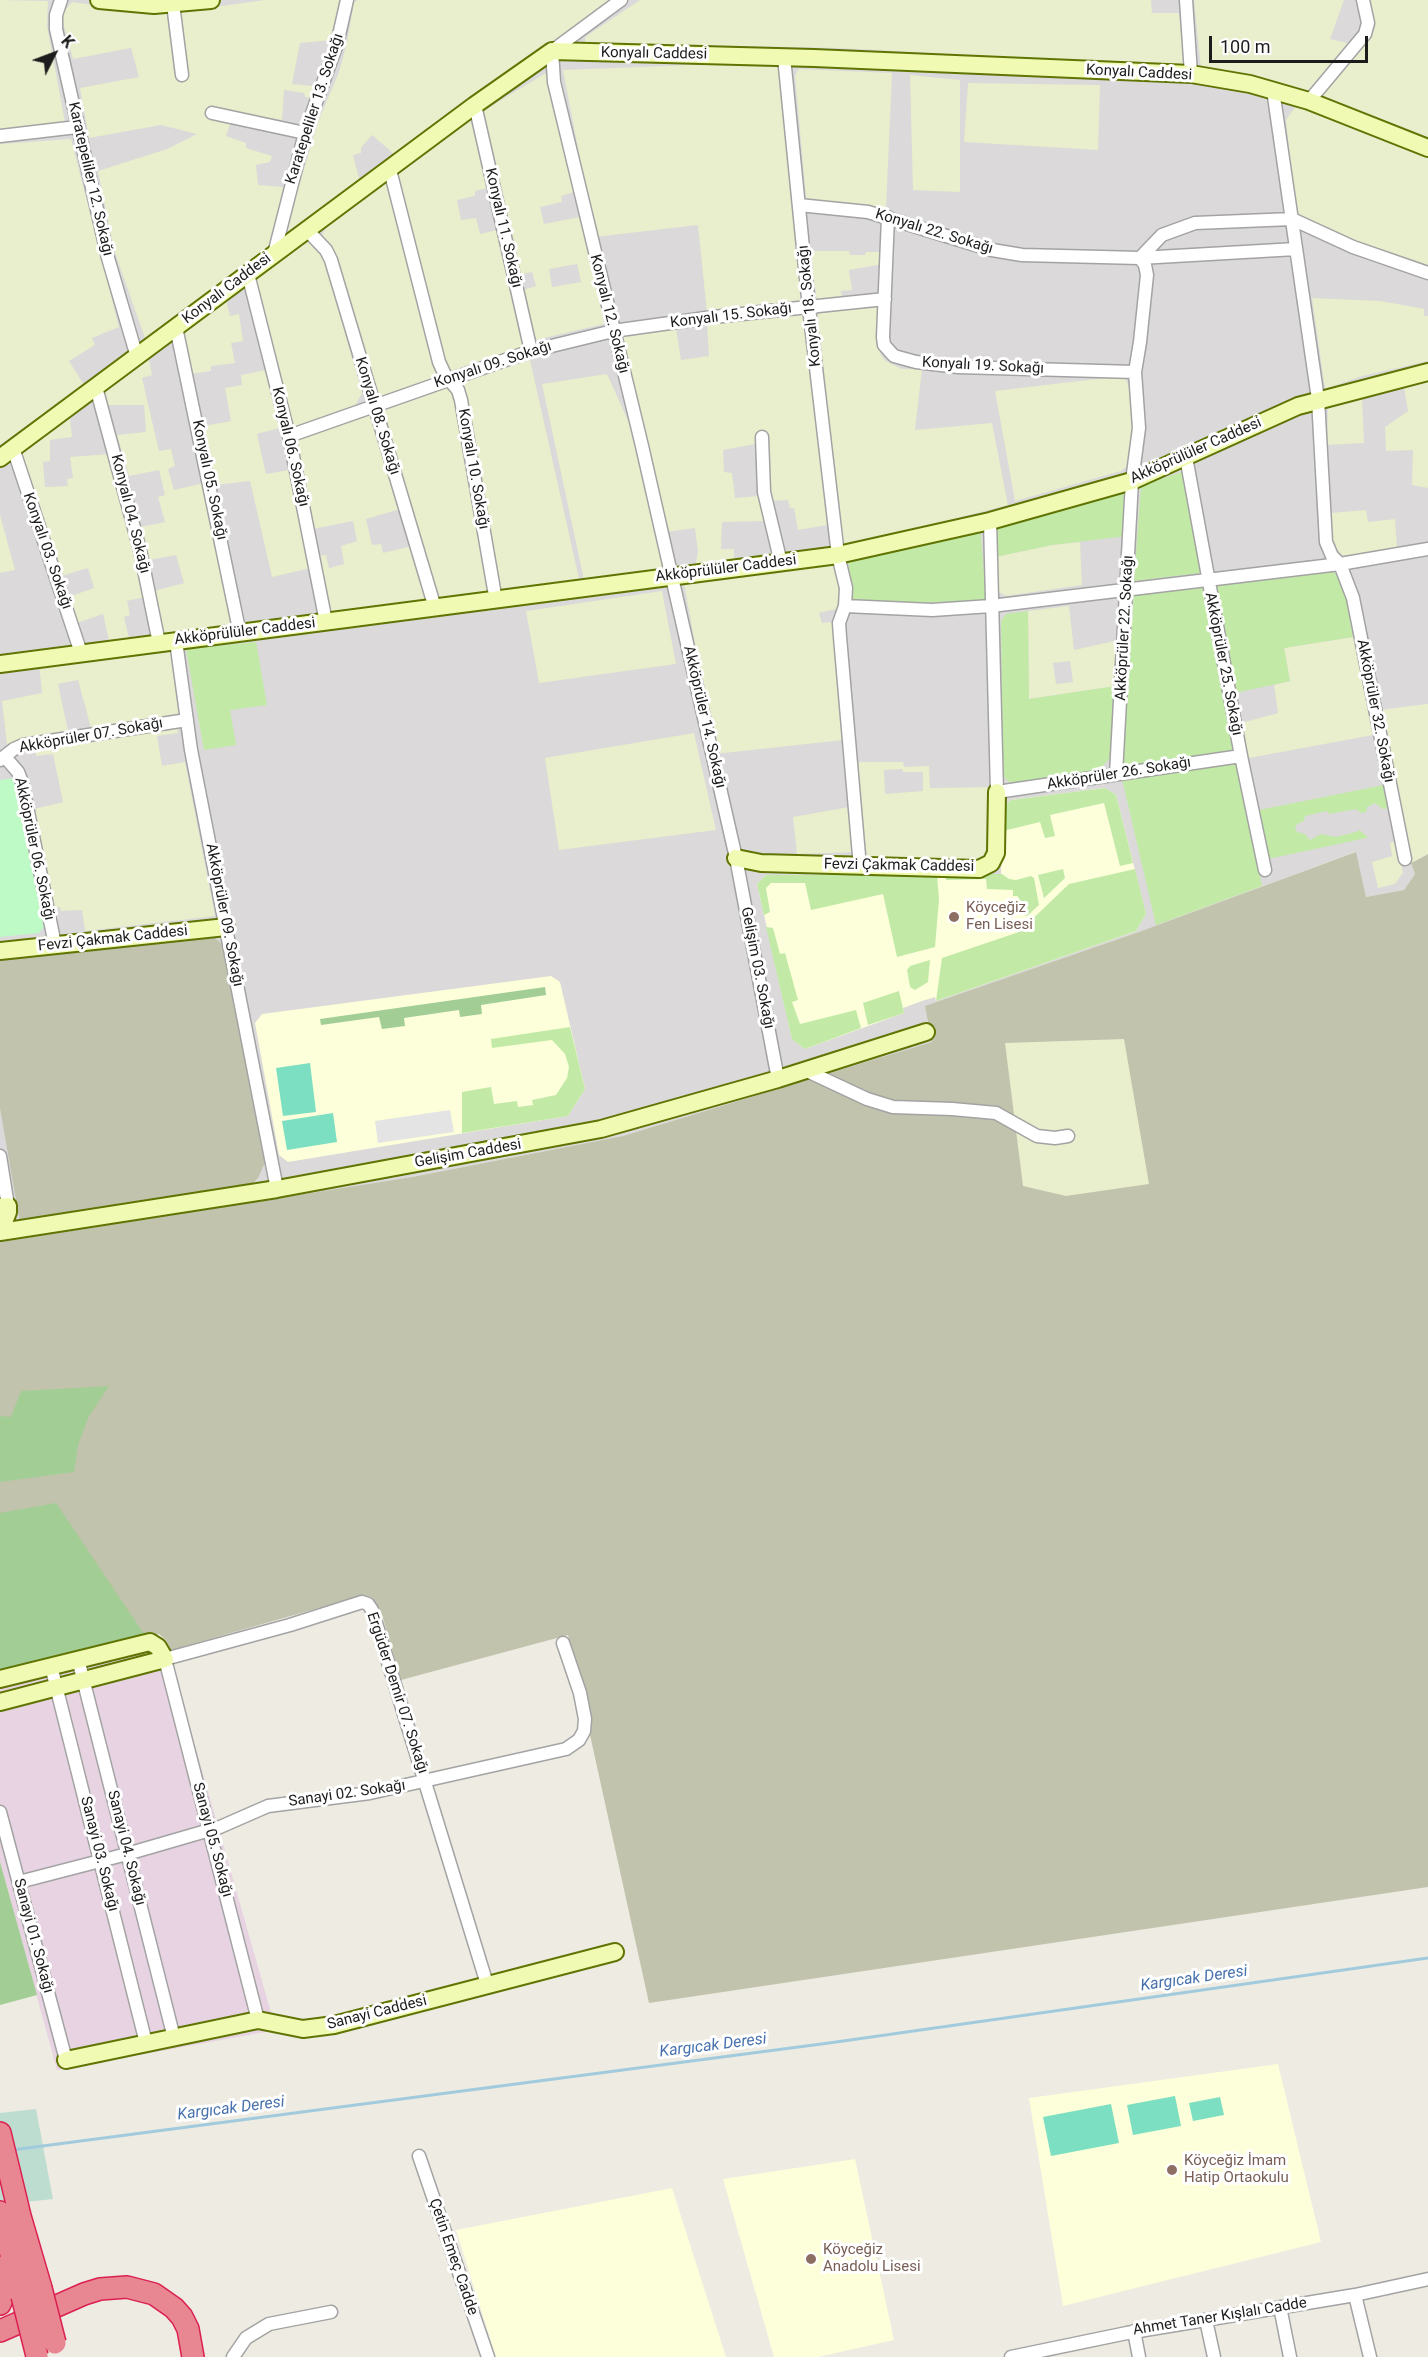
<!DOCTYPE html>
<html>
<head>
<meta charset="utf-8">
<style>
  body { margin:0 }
  #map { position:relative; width:1428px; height:2357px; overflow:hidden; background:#eeebe2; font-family:Roboto,sans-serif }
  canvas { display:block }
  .north { position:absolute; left:24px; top:24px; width:60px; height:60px; -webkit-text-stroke:4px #fff; paint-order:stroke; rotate:48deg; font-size:16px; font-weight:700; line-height:24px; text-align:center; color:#1c1c1c }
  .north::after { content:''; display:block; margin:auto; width:21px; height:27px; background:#1c1c1c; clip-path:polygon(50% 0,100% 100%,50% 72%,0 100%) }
  .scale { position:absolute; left:1209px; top:36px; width:159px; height:27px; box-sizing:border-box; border:3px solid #1c1c1c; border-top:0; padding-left:8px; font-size:18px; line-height:21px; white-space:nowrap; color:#1c1c1c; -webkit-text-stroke:4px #fff; paint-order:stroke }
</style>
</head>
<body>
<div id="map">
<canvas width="1428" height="2357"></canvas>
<div class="north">K</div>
<div class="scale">100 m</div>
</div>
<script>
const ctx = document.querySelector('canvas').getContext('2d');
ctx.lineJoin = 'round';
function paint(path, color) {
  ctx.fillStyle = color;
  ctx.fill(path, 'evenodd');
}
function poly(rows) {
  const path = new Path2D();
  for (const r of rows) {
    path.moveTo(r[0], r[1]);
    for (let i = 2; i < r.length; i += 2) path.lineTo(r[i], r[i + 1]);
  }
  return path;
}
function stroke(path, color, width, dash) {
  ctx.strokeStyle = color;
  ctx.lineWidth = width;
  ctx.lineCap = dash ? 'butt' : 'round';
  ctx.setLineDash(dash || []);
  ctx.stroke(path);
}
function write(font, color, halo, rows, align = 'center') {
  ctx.font = font + ' Roboto,sans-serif';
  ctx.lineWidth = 6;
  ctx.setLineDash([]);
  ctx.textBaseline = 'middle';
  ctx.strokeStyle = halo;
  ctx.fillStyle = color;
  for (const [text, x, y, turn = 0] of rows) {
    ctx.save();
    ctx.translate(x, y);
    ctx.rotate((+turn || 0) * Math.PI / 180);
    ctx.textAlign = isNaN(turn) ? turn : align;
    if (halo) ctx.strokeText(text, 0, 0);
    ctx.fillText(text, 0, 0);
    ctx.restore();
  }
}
paint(poly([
  [0,0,1428,0,1428,704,1381,710,1411,863,1415,874,1404,890,1366,897,1355,852,1136,933,926,1006,933,1042,623,1136,412,1177,0,1242]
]), '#dbd9d9');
paint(poly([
  [146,1637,168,1651,276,2030,57,2070,0,1862,0,1672]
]), '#e7d3e2');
paint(poly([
  [1105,788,1116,795,1146,914,1136,931,936,1001,935,997,922,1001,903,1008,904,1013,805,1049,792,1039,757,884,766,875,1001,874,1003,809,1011,800],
  [551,976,560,982,585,1089,568,1116,288,1162,279,1155,255,1023,262,1014],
  [1278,2064,1321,2242,1063,2306,1029,2098],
  [855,2159,894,2340,818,2357,774,2357,723,2179],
  [672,2188,726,2357,496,2357,456,2230]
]), '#fcffda');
paint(poly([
  [1356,852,1366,897,1404,890,1415,874,1411,863,1428,854,1428,1887,649,2003,568,1635,401,1680,382,1615,371,1597,361,1596,171,1650,166,1640,159,1634,0,1672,0,1242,412,1177,623,1136,932,1042,925,1006,1136,933],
  [212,936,224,945,267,1158,258,1178,250,1186,20,1223,0,1108,0,959]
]), '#c1c3ad');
paint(poly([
  [0,0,48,1,47,26,65,122,0,130],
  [265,0,339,0,333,40,300,43,292,84,313,86,313,98,305,97,304,93,284,90,282,120,210,108,209,118,230,124,226,136,246,143,246,148,272,156,270,162,256,165,258,185,283,187,272,245,145,338,114,250,98,171,167,149,197,134,161,125,89,138,80,88,139,77,131,48,73,59,61,15,72,2,123,9,178,12],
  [358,0,609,0,545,49,395,155,372,135,361,148,361,153,353,155,360,182,285,233,318,122,339,72,347,43,354,2],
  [640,0,1151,0,1152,13,1179,13,1185,67,838,48,585,43,585,37],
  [1194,0,1344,0,1330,39,1351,44,1309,93,1201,69],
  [1368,0,1428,0,1428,141,1319,98,1370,37,1375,28],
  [766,62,781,70,803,303,707,313,698,225,595,237,563,70],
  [799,69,892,73,886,209,813,202,806,197,795,75],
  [546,73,574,192,561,196,562,202,540,207,544,224,580,217,595,276,604,324,535,340,523,290,536,286,532,272,518,275,483,111],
  [577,264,581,282,552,287,549,269],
  [910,75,960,80,960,192,913,190],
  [968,83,1100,85,1098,150,964,142],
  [1296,106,1428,156,1428,267,1372,251,1296,215,1286,120],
  [473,117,488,188,475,191,475,196,457,200,461,220,476,218,480,234,497,230,525,344,521,349,451,372,446,370,397,173],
  [71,139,119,327,92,338,95,345,69,361,84,385,0,445,0,144],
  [385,183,387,183,419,294,439,378,378,398,322,235,326,227],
  [306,241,322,251,362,393,355,406,291,428,253,278],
  [810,251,849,251,850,255,865,255,866,252,881,252,883,264,849,270,852,290,841,291,842,298,817,300],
  [225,296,230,316,239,314,243,341,231,343,235,363,211,366,211,371,191,374,183,330],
  [1312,298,1381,301,1424,309,1424,316,1428,316,1428,361,1362,376,1325,389],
  [878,306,877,339,881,355,886,361,902,369,922,369,915,430,992,423,1008,505,841,548,816,314],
  [806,312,827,525,798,530,794,508,790,508,788,500,770,501,767,442,723,450,724,472,732,473,735,498,760,496,765,521,722,522,721,549,734,549,734,563,695,567,698,552,695,528,666,532,622,336,676,328,681,360,709,356,707,324],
  [149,359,152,375,142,378,159,451,171,449,175,466,168,469,174,490,204,483,235,627,162,638,154,591,184,583,176,555,149,560,140,527,165,522,158,497,165,495,159,470,129,476,117,435,146,432,144,405,108,405,105,389],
  [530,360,580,583,501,596,461,383],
  [266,370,279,428,257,434,266,474,289,470,311,568,272,577,250,481,215,485,204,426,231,421,225,388,242,385,241,375],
  [607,374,631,427,663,570,584,580,542,384],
  [1121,376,1126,380,1130,388,1135,416,1127,466,1121,471,1015,501,995,391],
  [1428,381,1428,488,1412,485,1413,450,1386,451,1385,427,1408,411,1404,387],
  [447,387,454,394,491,596,438,599,382,408],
  [1362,397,1364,443,1327,445,1328,406],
  [371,414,400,509,366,519,372,545,381,544,383,553,412,546,429,603,329,617,318,556,326,555,329,568,344,564,341,546,357,541,353,521,313,529,295,445,299,439],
  [70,418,72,437,50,440,50,461,43,462,45,487,68,486,67,479,73,478,70,457,110,454,133,541,145,597,127,601,130,615,124,617,129,638,109,641,103,614,77,623,68,597,94,588,88,568,61,576,20,453],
  [1366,510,1368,522,1395,519,1397,548,1343,556,1333,545,1331,513],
  [0,515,15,570,0,573],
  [1080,542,1082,585,1006,596,997,591,995,557,1052,545],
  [835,565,841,587,841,605,836,609,819,613,822,623,830,622,834,625,843,740,715,754,684,583],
  [662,591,676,664,539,683,526,611],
  [1069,606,1074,650,1119,640,1116,686,1029,699,1028,611],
  [1070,661,1073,682,1056,684,1053,663],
  [1353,637,1373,735,1249,758,1241,723,1278,713,1274,685,1290,681,1284,648],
  [171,648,181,714,91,728,78,680,58,684,69,735,7,745,2,701,42,693,39,664],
  [1428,704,1428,854,1411,863,1381,710],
  [177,726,178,733,157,736,162,766,185,762,215,916,85,931,82,910,61,911,60,907,51,909,34,809,63,802,53,754,36,756,36,748],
  [694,733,716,830,559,850,545,758],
  [858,762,903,762,904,767,929,766,930,788,991,787,988,851,984,858,976,862,864,859],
  [902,769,903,772,923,772,923,791,885,794,884,770],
  [849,807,855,852,797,854,793,817],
  [1396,841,1403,873,1395,884,1378,888,1372,862,1392,856,1390,843],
  [1124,1039,1149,1184,1066,1196,1023,1186,1005,1043]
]), '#e9eecc');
paint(poly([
  [1187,470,1200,573,1134,581,1141,486],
  [1126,491,1127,536,1052,545,995,557,994,525],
  [975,531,981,535,986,600,913,603,852,599,848,559],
  [1332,571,1343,581,1353,637,1284,648,1290,681,1235,693,1216,586],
  [1203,586,1236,752,1121,768,1134,593],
  [1028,611,1029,699,1116,686,1111,757,1098,771,1010,783,1003,776,1001,621,1006,614],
  [256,642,267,705,230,710,236,745,204,750,186,649],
  [1237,761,1262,886,1156,925,1122,779],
  [1384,785,1389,808,1383,809,1375,803,1367,807,1366,812,1361,813,1356,809,1329,814,1327,811,1305,816,1304,821,1297,824,1295,828,1297,832,1305,834,1310,840,1321,834,1336,837,1356,832,1359,830,1368,837,1366,838,1268,859,1259,810],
  [1105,788,1116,795,1133,863,1120,866,1104,803,1050,815,1055,836,1045,838,1040,822,1003,831,1003,809,1011,800],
  [1063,869,1065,878,1044,898,1038,875],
  [1135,869,1146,914,1136,931,936,1001,942,958,1019,932,1069,884],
  [946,874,1002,874,1009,879,1016,880,1031,876,1034,878,1039,905,1027,916,1019,912,1018,896,1013,896,1013,890,987,889,986,879,946,880],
  [766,875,937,875,939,899,935,947,897,957,883,894,811,910,805,883,771,883,766,888,770,912,764,915,757,884],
  [766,927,773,928,780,954,785,953,798,1000,792,1002,800,1024,856,1010,861,1028,805,1049,792,1039],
  [930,960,928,982,915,990,910,987,907,970,910,966],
  [899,991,904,1013,868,1025,863,1003],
  [570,1027,585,1089,568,1116,462,1133,462,1092,491,1087,494,1104,517,1101,518,1107,533,1105,532,1100,556,1095,567,1078,569,1067,565,1054,552,1040,492,1048,491,1039]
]), '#c2eaa6');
paint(poly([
  [545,987,546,995,481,1005,482,1014,460,1017,459,1010,404,1018,405,1026,382,1029,379,1017,321,1025,320,1019],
  [109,1386,89,1416,78,1445,74,1472,0,1482,0,1416,11,1417,21,1391],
  [56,1503,146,1637,0,1672,0,1513],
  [0,1862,37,1995,0,2005]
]), '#a2ce95');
paint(poly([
  [36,2109,53,2199,0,2205,0,2113]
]), '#beddd1');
paint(poly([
  [15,778,45,925,39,933,0,937,0,780]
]), '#bdfac6');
paint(poly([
  [310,1063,316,1112,283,1116,276,1068],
  [333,1113,337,1142,287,1150,282,1121],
  [1175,2096,1181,2126,1133,2135,1127,2105],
  [1220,2097,1224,2115,1193,2121,1189,2103],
  [1111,2104,1119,2143,1051,2156,1043,2117]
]), '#7ddfc1');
paint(poly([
  [450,1110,454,1132,378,1143,375,1121]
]), '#e4e4e4');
stroke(poly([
  [12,2150,829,2043,1428,1958]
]), '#a1cbdd', 3);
const street = poly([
  [61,0,56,15,56,29,108,258,137,357],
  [621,0,552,51,554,82,642,446,736,858,778,1079],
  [1186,0,1191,74],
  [173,4,182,75],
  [784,57,809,308,838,555,846,588,845,606,839,623,840,637,860,867],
  [1273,90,1318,399,1326,542,1332,556,1340,564,1353,598,1405,859],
  [1309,101,1365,34,1368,23,1363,0],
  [475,105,531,351],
  [212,113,305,133],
  [0,136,77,127],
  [390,170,439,362,445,375,458,390,461,400,496,601],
  [799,205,868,212,992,250,1022,255,1140,258,1296,249],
  [888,217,883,337,884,345,894,356,916,362,958,367,1135,372],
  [307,230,326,250,331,260,435,608],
  [274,254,305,133,337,44,347,0],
  [1140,258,1162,235,1195,223,1292,219,1353,247,1428,273],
  [248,274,289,436,326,622],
  [176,327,240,634],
  [96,387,140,550,159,643],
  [289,436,531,351,613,331,713,317,885,299],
  [762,437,764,492,781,563],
  [13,448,81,653],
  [1186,457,1241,756,1265,870],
  [990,521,997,792,1241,756],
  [845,606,932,610,991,606,1340,564,1428,549],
  [176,641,191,750,277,1189],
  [5,757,18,772,22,782,55,945],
  [0,760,14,749,23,745,187,720],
  [1116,774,1132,481,1139,428,1135,372,1140,342,1147,275,1145,265,1140,258],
  [805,1070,867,1099,893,1107,952,1109,996,1113,1037,1136,1055,1138,1068,1136],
  [0,1156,8,1206],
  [78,1659,174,2038],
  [51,1666,146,2043],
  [0,1812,66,2060],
  [19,1882,127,1854,220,1827,268,1806,370,1793,566,1749,579,1740,584,1731,585,1719,580,1693,563,1643],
  [258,2020,165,1659,290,1625,362,1602,368,1604,372,1610,487,1984],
  [419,2156,488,2357],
  [1355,2295,1370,2357],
  [1280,2307,1290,2357],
  [1206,2320,1214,2357],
  [1134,2331,1139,2357],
  [233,2357,246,2338,269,2324,331,2312],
  [1011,2357,1127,2333,1355,2295,1428,2279]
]);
const secondary = poly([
  [99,0,154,5,211,0],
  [0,458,475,105,552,51,814,58,1191,74,1250,84,1309,101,1428,148],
  [0,664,838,555,990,521,1132,481,1298,406,1428,372],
  [736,858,761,863,979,869,991,863,996,853,997,792],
  [0,951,226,927],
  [0,1207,8,1206,8,1212,0,1232],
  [0,1232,277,1189,601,1129,778,1079,926,1032],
  [0,1679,150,1642,158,1647,165,1659,0,1702],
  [66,2060,258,2020,303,2029,334,2025,615,1952]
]);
const highway = poly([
  [0,2133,20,2216,41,2288],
  [0,2212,22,2296],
  [0,2304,6,2290,9,2263],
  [0,2331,84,2294,100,2289,127,2287,154,2294,174,2308,182,2317,188,2329,193,2357]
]);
stroke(street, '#a3a3a3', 15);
stroke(secondary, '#5f7402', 20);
stroke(highway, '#db2051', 24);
stroke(street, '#fff', 12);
stroke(secondary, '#f1fab3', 16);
stroke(highway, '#e88791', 21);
const highwayBridge = poly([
  [41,2288,55,2343],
  [22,2296,37,2356]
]);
stroke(highwayBridge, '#db2051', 24, []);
stroke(highwayBridge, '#e88791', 21);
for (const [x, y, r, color] of [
  [954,917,6,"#8d6e63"],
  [1172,2170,6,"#8d6e63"],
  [811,2259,6,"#8d6e63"]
]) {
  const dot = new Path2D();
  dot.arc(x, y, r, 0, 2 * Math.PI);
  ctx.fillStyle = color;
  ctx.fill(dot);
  stroke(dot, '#fff', 2);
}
write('15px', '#1c1c1c', '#fff', [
  ["Konyalı Caddesi",654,54,1],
  ["Konyalı Caddesi",1139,73,3],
  ["Karatepeliler 13. Sokağı",315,109,-72],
  ["Karatepeliler 12. Sokağı",90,179,77],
  ["Konyalı 11. Sokağı",503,228,77],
  ["Konyalı 22. Sokağı",934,232,17],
  ["Konyalı Caddesi",227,289,-37],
  ["Konyalı 18. Sokağı",810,306,-96],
  ["Konyalı 12. Sokağı",609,314,76],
  ["Konyalı 15. Sokağı",731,316,-7],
  ["Konyalı 09. Sokağı",493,365,-18],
  ["Konyalı 19. Sokağı",983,366,3],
  ["Konyalı 08. Sokağı",377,416,73],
  ["Konyalı 06. Sokağı",290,447,77],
  ["Akköprülüler Caddesi",1196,451,-24],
  ["Konyalı 10. Sokağı",473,469,80],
  ["Konyalı 05. Sokağı",209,480,78],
  ["Konyalı 04. Sokağı",130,514,76],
  ["Konyalı 03. Sokağı",47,551,71],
  ["Akköprülüler Caddesi",726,569,-7],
  ["Akköprüler 22. Sokağı",1125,628,-87],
  ["Akköprülüler Caddesi",245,632,-7],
  ["Akköprüler 25. Sokağı",1223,664,79],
  ["Akköprüler 32. Sokağı",1375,711,79],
  ["Akköprüler 14. Sokağı",704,717,77],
  ["Akköprüler 07. Sokağı",91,736,-10],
  ["Akköprüler 26. Sokağı",1119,774,-9],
  ["Akköprüler 06. Sokağı",34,849,78],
  ["Fevzi Çakmak Caddesi",899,866,1],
  ["Akköprüler 09. Sokağı",224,915,79],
  ["Fevzi Çakmak Caddesi",113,939,-6],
  ["Gelişim 03. Sokağı",757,968,79],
  ["Gelişim Caddesi",468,1154,-10],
  ["Ergüder Demir 07. Sokağı",397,1693,72],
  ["Sanayi 02. Sokağı",347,1794,-8],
  ["Sanayi 05. Sokağı",212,1840,75],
  ["Sanayi 04. Sokağı",126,1848,76],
  ["Sanayi 03. Sokağı",99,1854,76],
  ["Sanayi 01. Sokağı",33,1936,75],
  ["Sanayi Caddesi",377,2013,-14],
  ["Çetin Emeç Cadde",453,2257,71],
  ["Ahmet Taner Kışlalı Cadde",1220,2317,-9]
]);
write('15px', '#785e54', '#fff', [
  ["Köyceğiz",966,908],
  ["Fen Lisesi",966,925],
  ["Köyceğiz İmam",1184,2161],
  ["Hatip Ortaokulu",1184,2178],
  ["Köyceğiz",823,2250],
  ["Anadolu Lisesi",823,2267]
], 'left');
write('italic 16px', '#4772ad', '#fff', [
  ["Kargıcak Deresi",1194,1979,-8],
  ["Kargıcak Deresi",713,2046,-7],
  ["Kargıcak Deresi",231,2109,-7]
]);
</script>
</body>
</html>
